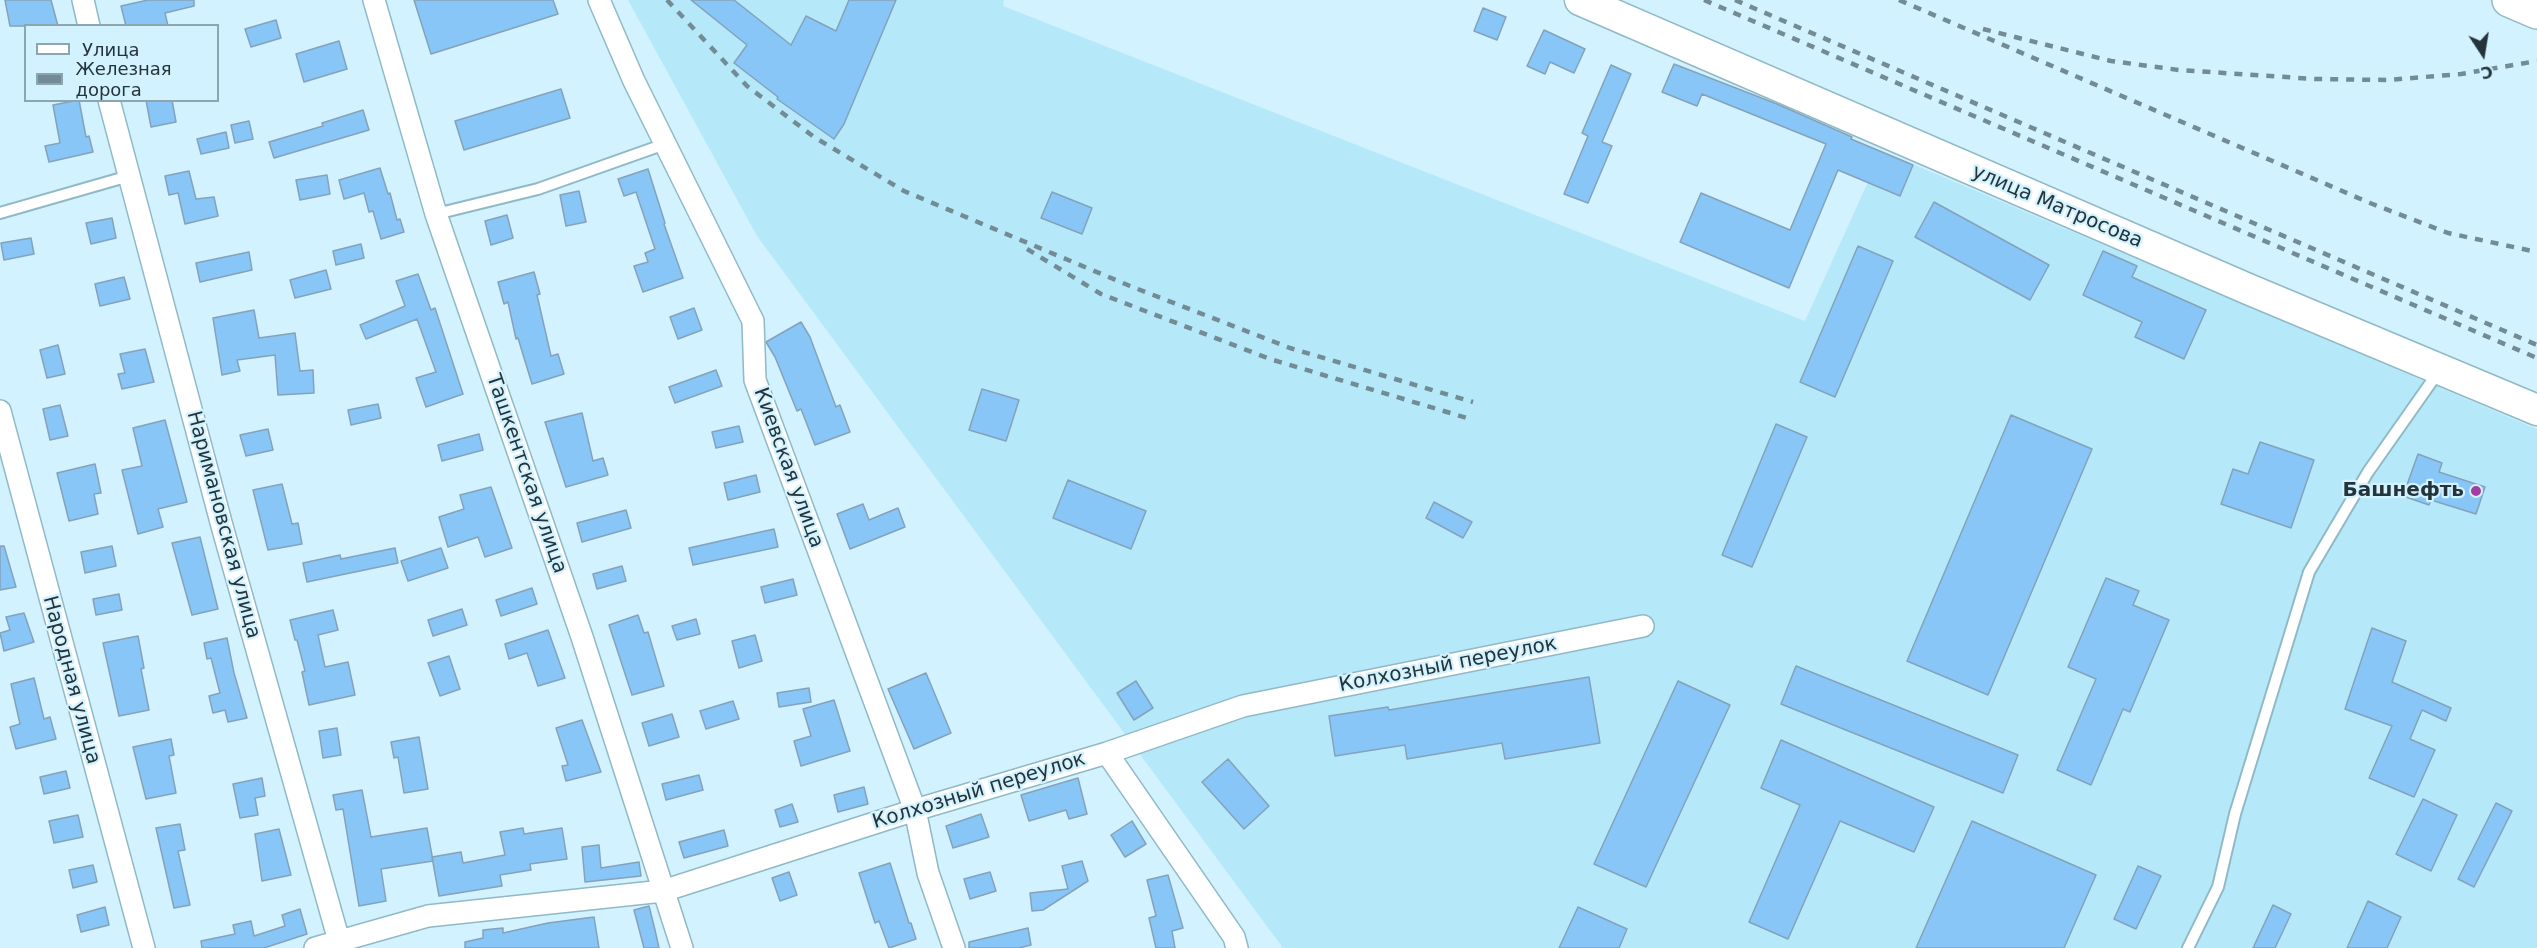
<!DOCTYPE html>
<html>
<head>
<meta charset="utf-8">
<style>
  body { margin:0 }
  #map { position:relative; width:2537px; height:948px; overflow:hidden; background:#d1f2fe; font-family:"DejaVu Sans",sans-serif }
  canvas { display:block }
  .legend { position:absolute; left:24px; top:24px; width:195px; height:78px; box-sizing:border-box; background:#d1f2fe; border:2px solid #8ca6b0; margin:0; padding:8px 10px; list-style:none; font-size:18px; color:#24343a }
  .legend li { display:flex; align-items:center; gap:12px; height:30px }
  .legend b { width:30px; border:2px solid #8ca6b0 }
  .north { position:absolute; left:2453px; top:24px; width:60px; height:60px; -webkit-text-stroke:4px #d1f2fe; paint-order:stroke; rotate:168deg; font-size:16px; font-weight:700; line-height:24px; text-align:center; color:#24343a }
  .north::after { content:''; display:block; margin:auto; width:21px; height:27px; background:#24343a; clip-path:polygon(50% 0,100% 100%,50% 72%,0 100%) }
</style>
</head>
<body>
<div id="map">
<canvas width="2537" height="948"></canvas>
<ul class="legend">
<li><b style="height:8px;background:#fff"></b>Улица</li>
<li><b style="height:8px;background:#738b94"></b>Железная дорога</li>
</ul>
<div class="north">С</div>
</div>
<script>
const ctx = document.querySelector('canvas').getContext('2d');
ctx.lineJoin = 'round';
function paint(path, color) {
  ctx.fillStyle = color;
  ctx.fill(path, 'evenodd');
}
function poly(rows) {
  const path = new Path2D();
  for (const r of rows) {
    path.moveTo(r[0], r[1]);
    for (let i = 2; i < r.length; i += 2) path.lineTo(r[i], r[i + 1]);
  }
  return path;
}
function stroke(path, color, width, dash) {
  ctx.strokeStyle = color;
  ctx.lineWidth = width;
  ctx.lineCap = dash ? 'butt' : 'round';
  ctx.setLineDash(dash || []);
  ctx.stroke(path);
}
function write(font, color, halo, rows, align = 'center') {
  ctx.font = font + ' "DejaVu Sans",sans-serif';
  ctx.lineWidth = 4.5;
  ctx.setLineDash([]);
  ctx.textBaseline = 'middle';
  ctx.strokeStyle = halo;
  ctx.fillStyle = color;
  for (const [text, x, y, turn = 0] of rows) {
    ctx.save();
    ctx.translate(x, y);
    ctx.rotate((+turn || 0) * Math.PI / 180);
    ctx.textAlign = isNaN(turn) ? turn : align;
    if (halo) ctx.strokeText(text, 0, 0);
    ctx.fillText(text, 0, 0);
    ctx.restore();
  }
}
paint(poly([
  [628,0,1004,0,1003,6,1805,321,1882,151,2537,429,2537,948,1283,948,757,236]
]), '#b5e9fa');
const building = poly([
  [5,0,51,0,58,26,10,26,5,0],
  [148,0,194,0,194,6,165,13,168,26,126,26,121,6,148,0],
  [414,0,553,0,558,14,431,54,414,0],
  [691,0,734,0,791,45,806,16,836,31,849,0,896,0,844,124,834,139,777,99,778,97,734,63,747,45,691,0],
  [1483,8,1506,17,1497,40,1474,31,1483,8],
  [276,20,281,38,251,47,245,29,276,20],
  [1544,30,1585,49,1574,73,1550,62,1545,74,1527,66,1544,30],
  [339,41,347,69,304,82,296,54,339,41],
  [1674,64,1777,104,1852,137,1851,139,1913,165,1900,196,1838,170,1789,288,1680,242,1701,193,1790,230,1826,144,1702,94,1697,106,1662,92,1674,64],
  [1611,65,1631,74,1602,142,1612,146,1588,203,1564,194,1588,136,1582,133,1611,65],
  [561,89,570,118,464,150,455,121,561,89],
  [79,100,86,137,89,136,93,152,49,162,45,146,60,143,53,105,79,100],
  [146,100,172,100,176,122,151,127,146,100],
  [363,110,369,130,274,158,269,142,323,126,322,123,363,110],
  [249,121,253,139,235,143,231,125,249,121],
  [226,132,229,148,201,154,197,139,226,132],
  [380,168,388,194,390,193,397,220,400,219,404,232,381,239,373,211,369,212,364,193,344,199,339,180,380,168],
  [648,169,665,223,664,224,683,278,643,292,634,266,648,262,645,253,655,249,636,192,624,196,618,179,648,169],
  [189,171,196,199,214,197,218,216,185,224,178,193,169,195,165,176,189,171],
  [327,175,330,194,300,200,296,180,327,175],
  [579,191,586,222,566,226,560,195,579,191],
  [1052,192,1092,208,1082,234,1041,218,1052,192],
  [1934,202,2049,265,2030,300,1915,237,1934,202],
  [507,215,513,238,491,245,485,221,507,215],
  [112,218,116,238,91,244,86,223,112,218],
  [31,238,34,254,4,260,1,243,31,238],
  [361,244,364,258,336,265,333,251,361,244],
  [1858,246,1893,261,1835,397,1800,382,1858,246],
  [2103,251,2137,266,2132,277,2206,310,2184,359,2135,337,2142,322,2083,295,2103,251],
  [249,252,252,270,200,282,196,263,249,252],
  [326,270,331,289,295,298,290,280,326,270],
  [534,272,540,294,537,295,551,356,558,354,564,374,532,384,518,338,516,339,508,302,504,304,498,282,534,272],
  [418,274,431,310,435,308,463,394,426,407,416,378,436,372,417,319,366,339,360,325,405,306,396,281,418,274],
  [124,277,130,299,100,306,95,284,124,277],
  [694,308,702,330,678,339,670,317,694,308],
  [254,310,259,338,295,333,300,371,313,370,314,393,278,395,275,355,237,360,240,371,222,375,213,318,254,310],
  [801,322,810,337,836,407,840,405,850,432,815,445,801,409,797,411,775,357,766,342,801,322],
  [58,345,65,374,47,378,40,350,58,345],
  [145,349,154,382,122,389,118,374,125,373,120,354,145,349],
  [716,370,722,386,675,403,669,387,716,370],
  [982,389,1019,400,1006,441,969,430,982,389],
  [378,404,381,418,351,425,348,410,378,404],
  [60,405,68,436,50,440,43,409,60,405],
  [582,413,593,461,603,458,608,475,566,487,545,422,582,413],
  [2011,415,2092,449,1988,695,1907,661,2011,415],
  [165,420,187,502,158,509,163,527,138,534,122,470,142,466,133,428,165,420],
  [1776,424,1807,437,1752,567,1722,555,1776,424],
  [739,426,743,442,716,448,712,432,739,426],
  [268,429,273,450,246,456,240,435,268,429],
  [479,434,483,450,442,461,438,445,479,434],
  [2260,442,2314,460,2291,528,2221,504,2233,469,2248,474,2260,442],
  [2418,454,2442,463,2439,472,2485,487,2476,514,2431,500,2429,505,2403,496,2418,454],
  [95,464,101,493,94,494,98,514,69,521,57,473,95,464],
  [756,475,760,492,728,500,724,483,756,475],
  [1068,480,1146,511,1131,549,1053,518,1068,480],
  [282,484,292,524,298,523,302,544,268,550,253,490,282,484],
  [491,487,512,548,485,557,478,537,448,547,439,517,464,509,460,495,491,487],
  [1434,502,1472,522,1463,538,1426,518,1434,502],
  [863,504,869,520,898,508,905,527,850,549,837,514,863,504],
  [626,510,631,528,582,542,577,523,626,510],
  [774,529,778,547,693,565,689,548,774,529],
  [200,537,218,609,192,615,172,543,200,537],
  [0,546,4,546,16,587,0,590,0,546],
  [112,546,116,566,85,573,81,552,112,546],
  [395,548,398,563,307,582,303,563,340,555,341,559,395,548],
  [441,548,448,568,408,581,401,561,441,548],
  [622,566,626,581,597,589,593,574,622,566],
  [2106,578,2139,591,2133,605,2169,620,2130,712,2123,709,2091,785,2057,770,2096,679,2068,667,2106,578],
  [793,579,797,595,765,603,761,587,793,579],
  [532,588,537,604,501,616,496,600,532,588],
  [119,594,122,610,96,615,93,599,119,594],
  [462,609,467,625,433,636,428,620,462,609],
  [333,610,338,630,318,635,325,667,348,662,355,695,309,705,302,672,305,671,297,640,295,640,290,620,333,610],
  [24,613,34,642,4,651,0,633,10,630,6,617,24,613],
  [638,615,644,633,648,632,664,686,632,695,609,625,638,615],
  [696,619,700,634,677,640,672,626,696,619],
  [2372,628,2406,641,2392,682,2451,708,2446,721,2422,710,2410,739,2435,750,2414,797,2369,778,2392,726,2345,709,2372,628],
  [548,630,565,678,538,686,527,653,509,659,505,644,548,630],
  [755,635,762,661,739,668,732,641,755,635],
  [138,636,144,668,141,669,149,710,119,716,103,643,138,636],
  [227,638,234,673,247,718,228,722,225,710,213,713,209,696,220,693,211,658,207,659,204,643,227,638],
  [449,656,460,689,440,696,428,663,449,656],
  [1796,666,2018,755,2003,793,1781,704,1796,666],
  [926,673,951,733,914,749,888,689,926,673],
  [1589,677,1600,743,1505,759,1502,743,1407,759,1405,745,1335,756,1329,716,1388,707,1389,710,1589,677],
  [34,678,44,719,50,717,56,739,16,749,10,727,20,724,11,684,34,678],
  [1136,681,1153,708,1134,720,1117,693,1136,681],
  [1678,681,1730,705,1646,887,1594,864,1678,681],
  [809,688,811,702,779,707,777,693,809,688],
  [834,700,850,751,801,766,794,741,811,736,803,709,834,700],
  [733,701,739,719,706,729,700,711,733,701],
  [672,714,679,737,649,746,642,723,672,714],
  [582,720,601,772,566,781,562,766,568,765,556,728,582,720],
  [337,728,341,755,323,758,319,731,337,728],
  [419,737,428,789,404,793,398,757,394,758,391,742,419,737],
  [171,739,174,755,169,756,176,793,146,799,133,747,171,739],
  [1781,740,1934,807,1914,852,1840,821,1788,939,1749,922,1800,805,1761,788,1781,740],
  [1228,759,1269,806,1244,829,1202,782,1228,759],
  [66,771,70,788,44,794,40,777,66,771],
  [699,775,703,790,666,800,662,784,699,775],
  [262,778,265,796,255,798,258,815,240,818,233,784,262,778],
  [1078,778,1087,814,1069,819,1066,810,1029,821,1021,795,1078,778],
  [864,787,868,804,838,812,834,795,864,787],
  [362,790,371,837,427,828,433,861,381,869,386,901,359,906,343,809,336,810,333,795,362,790],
  [2423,799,2457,815,2431,871,2396,854,2423,799],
  [2496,803,2512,811,2474,887,2458,879,2496,803],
  [792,804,798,822,780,827,775,810,792,804],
  [981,814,989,837,953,848,946,826,981,814],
  [78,815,83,837,54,843,49,821,78,815],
  [1132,821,1146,844,1125,857,1111,835,1132,821],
  [1972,821,2096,875,2064,948,1916,948,1972,821],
  [180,824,185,850,178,851,190,905,174,908,156,828,180,824],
  [523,828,524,834,562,828,567,859,530,864,531,870,500,875,502,886,439,896,432,857,461,852,463,863,505,855,500,832,523,828],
  [279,829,291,875,262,881,255,834,279,829],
  [724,830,728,846,684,858,679,842,724,830],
  [599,845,601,868,639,862,641,876,585,882,582,847,599,845],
  [1082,861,1088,881,1043,910,1032,911,1030,893,1068,889,1062,866,1082,861],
  [890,863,909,923,911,923,916,939,889,948,879,921,875,923,859,873,890,863],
  [93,865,97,882,73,888,69,870,93,865],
  [2138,866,2161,876,2136,929,2114,919,2138,866],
  [789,872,797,895,780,901,772,878,789,872],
  [990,872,996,891,970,899,964,879,990,872],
  [1168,875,1183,928,1172,931,1175,948,1156,948,1149,918,1156,916,1147,880,1168,875],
  [2368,901,2401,917,2387,948,2347,948,2368,901],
  [2273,905,2291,914,2275,948,2253,948,2273,905],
  [649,906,655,930,659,948,644,948,634,910,649,906],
  [105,907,109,925,81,932,77,915,105,907],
  [1578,907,1627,929,1619,948,1559,948,1578,907],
  [300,909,307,934,264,948,202,948,201,941,235,934,233,925,251,921,254,936,285,926,282,915,300,909],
  [594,917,599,948,465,948,465,942,483,938,483,930,503,928,503,933,548,923,594,917],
  [1028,928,1031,945,1019,948,969,948,969,942,1028,928]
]);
paint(building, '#87c6f7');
stroke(building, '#84a2ba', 1.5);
const lane = poly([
  [0,213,129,176],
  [436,214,538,189,665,144],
  [2188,948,2218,887,2235,814,2309,572,2368,472,2439,371]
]);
const street = poly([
  [83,0,89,26],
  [374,0,436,214,582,637,682,948],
  [599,0,634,81,753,321,755,380,915,810,928,873,954,948],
  [109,100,222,526,341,948],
  [0,411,144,948],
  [1107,753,1234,937,1237,948],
  [315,948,428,916,663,891,915,810,1107,753,1243,706,1643,626]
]);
const secondary = poly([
  [1580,0,2248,289,2537,410]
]);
const primary = poly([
  [2509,0,2537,12]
]);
stroke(lane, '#90b9c6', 14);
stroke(street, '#90b9c6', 24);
stroke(secondary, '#90b9c6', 33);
stroke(primary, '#90b9c6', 36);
stroke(lane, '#fff', 10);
stroke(street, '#fff', 21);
stroke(secondary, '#fff', 30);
stroke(primary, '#fff', 33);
stroke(poly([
  [667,0,747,86,814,137,904,191,1130,286,1290,348,1473,402],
  [1704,0,2537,358],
  [1735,0,2537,345],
  [1899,0,2370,203,2448,233,2537,252],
  [1983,29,2111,61,2179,70,2315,79,2388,80,2461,74,2537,61],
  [1027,249,1101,294,1270,359,1467,418]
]), '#738b94', 4.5, [8, 8]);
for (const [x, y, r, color] of [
  [2476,491,6,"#a53da0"]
]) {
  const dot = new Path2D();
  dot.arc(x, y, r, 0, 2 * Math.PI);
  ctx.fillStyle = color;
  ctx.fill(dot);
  stroke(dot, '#d1f2fe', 2);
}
write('20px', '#24343a', '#d1f2fe', [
  ["улица Матросова",2057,207,23],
  ["Киевская улица",788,468,70],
  ["Ташкентская улица",526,474,71],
  ["Наримановская улица",223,525,75],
  ["Колхозный переулок",1448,665,-11],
  ["Народная улица",71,680,75],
  ["Колхозный переулок",979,791,-17]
]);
write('bold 20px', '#24343a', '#d1f2fe', [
  ["Башнефть",2464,491]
], 'right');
</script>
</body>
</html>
